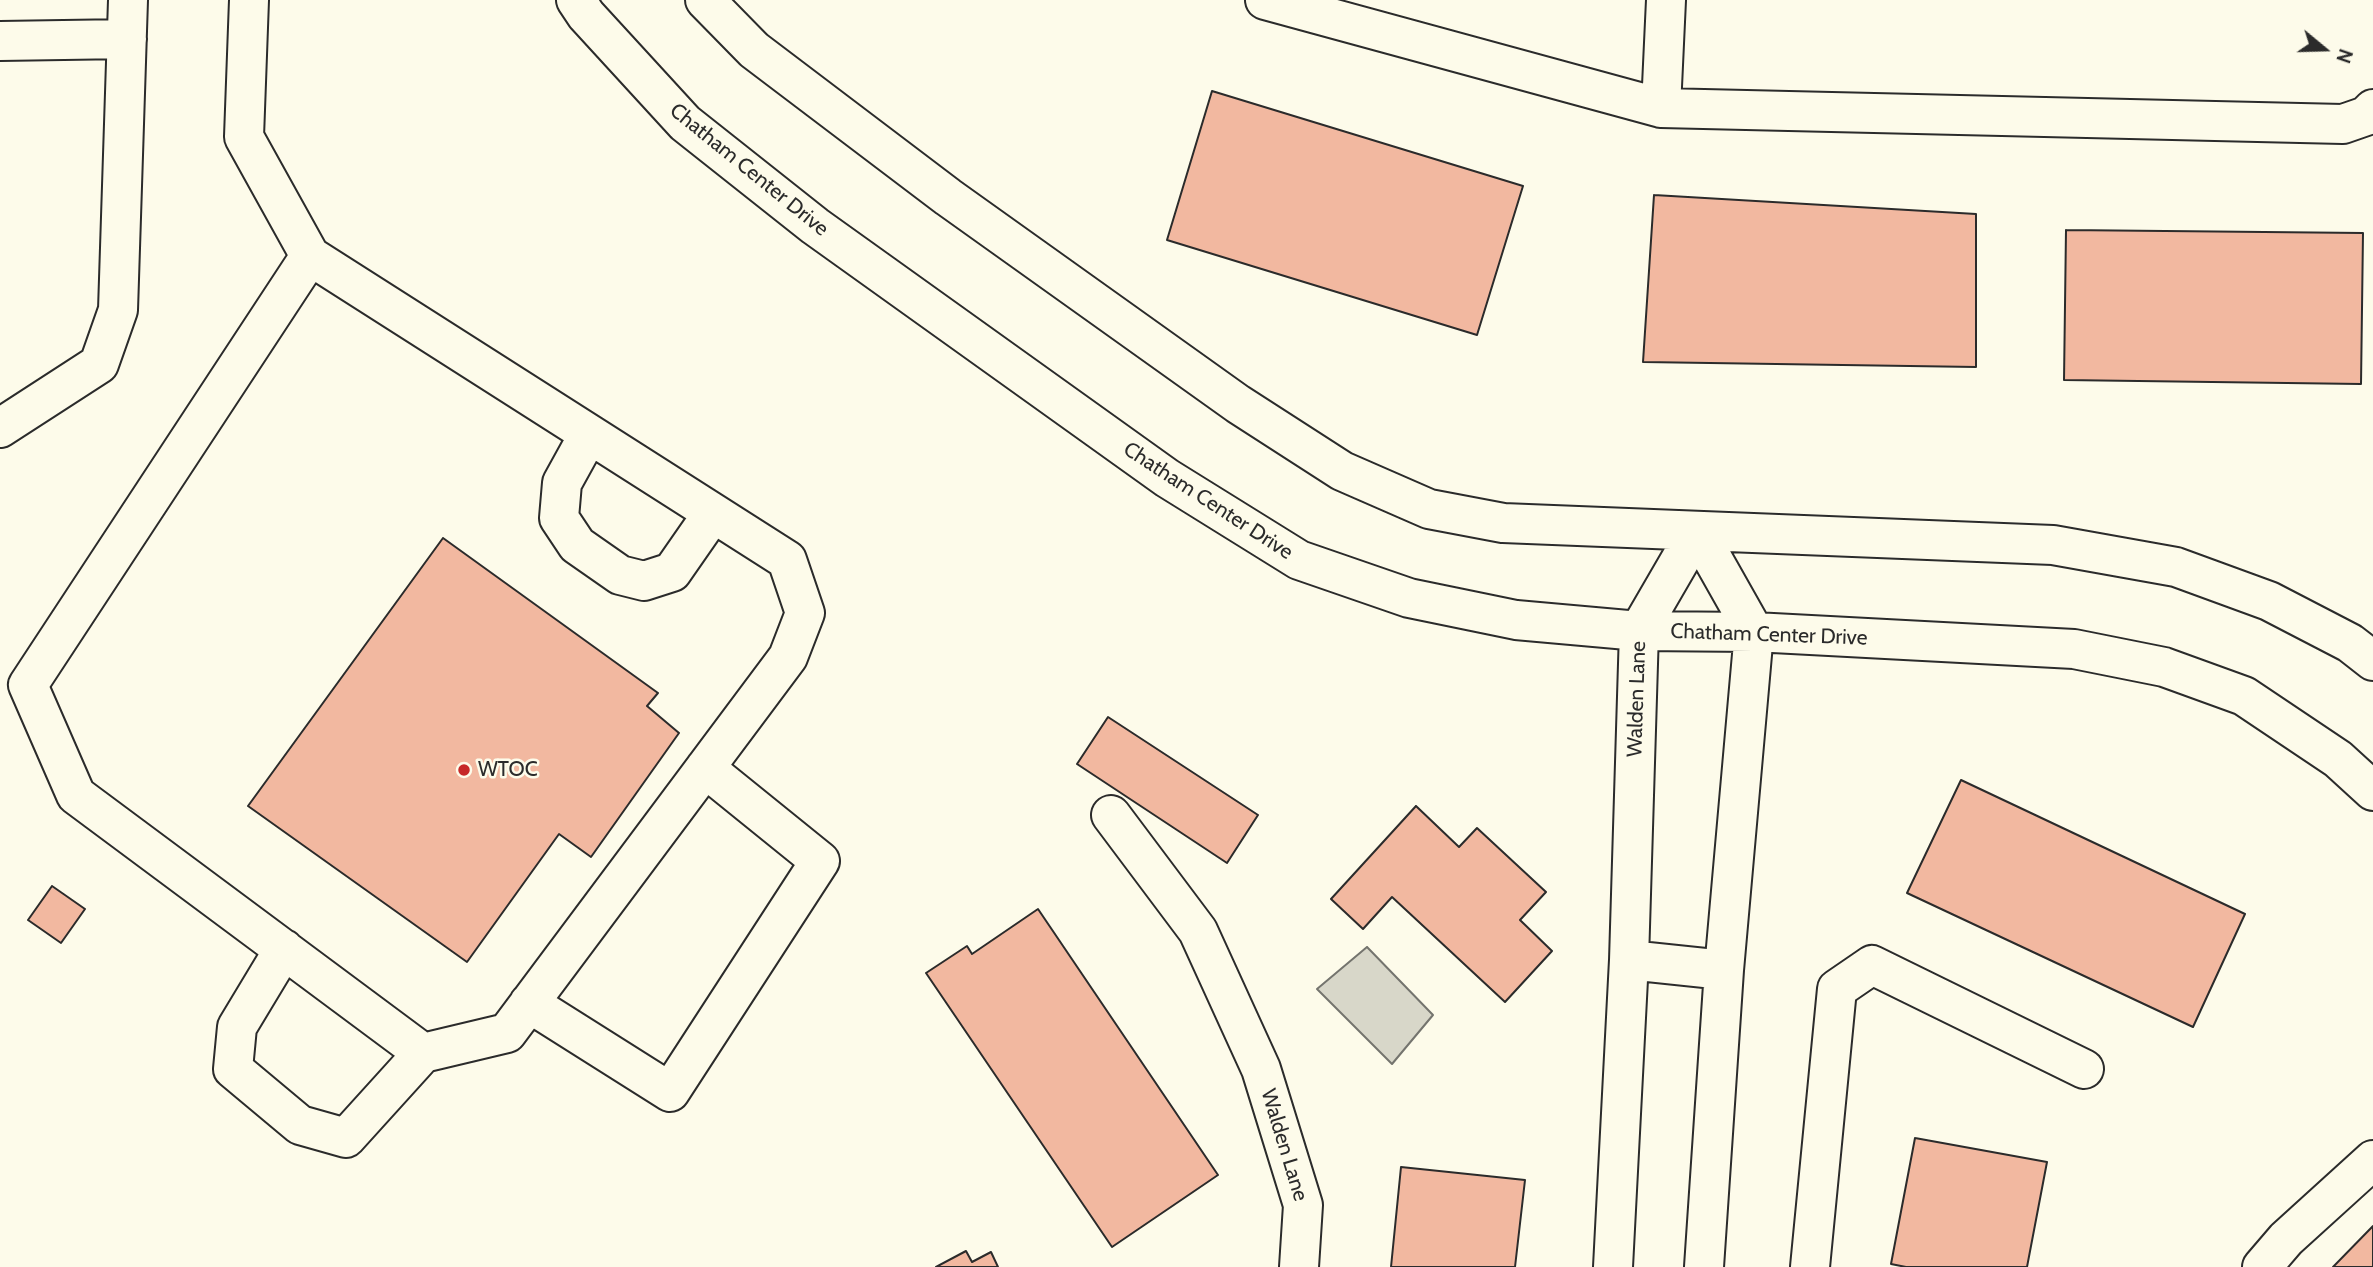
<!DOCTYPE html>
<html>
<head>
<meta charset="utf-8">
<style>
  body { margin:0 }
  #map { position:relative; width:2373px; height:1267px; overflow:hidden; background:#fdfbea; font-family:Cabin,sans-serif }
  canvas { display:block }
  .north { position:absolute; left:2289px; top:14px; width:70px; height:70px; -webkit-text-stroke:5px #fdfbea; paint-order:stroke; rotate:109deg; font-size:19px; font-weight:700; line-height:28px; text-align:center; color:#2b2b2b }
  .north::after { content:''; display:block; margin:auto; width:24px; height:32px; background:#2b2b2b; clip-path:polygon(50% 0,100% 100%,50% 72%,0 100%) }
</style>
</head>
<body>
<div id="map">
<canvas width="2373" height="1267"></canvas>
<div class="north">N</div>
</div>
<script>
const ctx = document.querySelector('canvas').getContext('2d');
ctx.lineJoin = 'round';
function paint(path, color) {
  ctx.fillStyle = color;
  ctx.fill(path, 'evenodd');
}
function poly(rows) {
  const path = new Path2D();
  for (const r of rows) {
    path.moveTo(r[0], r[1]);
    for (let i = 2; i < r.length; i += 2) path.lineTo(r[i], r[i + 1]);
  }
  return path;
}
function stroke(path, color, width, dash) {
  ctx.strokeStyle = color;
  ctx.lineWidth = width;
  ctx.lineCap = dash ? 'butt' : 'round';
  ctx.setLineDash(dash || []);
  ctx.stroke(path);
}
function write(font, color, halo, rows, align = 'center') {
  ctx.font = font + ' Cabin,sans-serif';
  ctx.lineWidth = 5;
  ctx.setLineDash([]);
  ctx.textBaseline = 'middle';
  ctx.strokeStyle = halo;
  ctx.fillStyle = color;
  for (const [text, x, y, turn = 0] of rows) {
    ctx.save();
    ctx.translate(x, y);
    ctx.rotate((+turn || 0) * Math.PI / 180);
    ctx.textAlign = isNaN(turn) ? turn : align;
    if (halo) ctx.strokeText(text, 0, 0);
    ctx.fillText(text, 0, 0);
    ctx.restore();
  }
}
const water = poly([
  [1367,947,1433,1015,1392,1064,1317,989,1367,947]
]);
paint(water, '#d8d7c9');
stroke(water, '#74746e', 2);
const building = poly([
  [1212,91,1523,186,1477,335,1167,240,1212,91],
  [1654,195,1976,214,1976,367,1643,362,1654,195],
  [2066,230,2363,233,2361,384,2064,380,2066,230],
  [443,538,658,693,647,706,679,733,591,857,559,834,467,962,248,806,443,538],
  [1108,717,1258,815,1227,863,1077,764,1108,717],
  [1961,780,2245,914,2193,1027,1907,893,1961,780],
  [1416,806,1459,847,1477,828,1546,892,1520,920,1552,951,1505,1002,1392,897,1363,929,1331,899,1416,806],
  [52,886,85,909,61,943,28,920,52,886],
  [1038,909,1218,1175,1112,1247,926,973,967,946,972,954,1038,909],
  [1915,1138,2047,1162,2027,1267,1906,1267,1891,1264,1915,1138],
  [1401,1167,1525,1180,1515,1267,1391,1267,1401,1167],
  [2373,1226,2373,1267,2333,1267,2373,1226],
  [966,1251,972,1262,991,1252,998,1267,936,1267,966,1251]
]);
paint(building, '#f2b8a0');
stroke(building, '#2b2b2b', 2);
const minor = poly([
  [249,0,244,137,310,256],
  [576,0,586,15,685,123,815,226,1167,478,1299,560,1409,598,1516,620,1639,631,1754,632,2074,649,2164,667,2244,696,2338,759,2373,791],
  [705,0,754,50,948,197,1238,404,1342,471,1429,509,1503,523,2053,545,2176,567,2269,601,2350,643,2373,661],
  [1265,0,1661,108],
  [1666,0,1661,108,2343,124,2366,116,2373,109],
  [0,41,127,39],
  [310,256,787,560,805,613,788,657,507,1033,423,1053,76,795,28,685,310,256],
  [0,428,99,364,118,310,128,0],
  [589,434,562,483,559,518,577,545,620,575,644,581,672,572,713,513],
  [1111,815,1198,931,1261,1069,1303,1205,1299,1267],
  [284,949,237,1027,233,1069,300,1125,346,1138,423,1053],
  [1629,960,1724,970,1754,632,1697,531],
  [529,1003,670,1092,820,861,705,768],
  [1613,1267,1629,960,1639,631,1697,531],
  [1704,1267,1724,970],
  [1810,1267,1837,989,1872,965,2084,1069],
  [2262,1267,2286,1239,2373,1160]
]);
stroke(minor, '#2b2b2b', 42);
stroke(minor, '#fdfbea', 38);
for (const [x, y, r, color] of [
  [464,770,7,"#c62828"]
]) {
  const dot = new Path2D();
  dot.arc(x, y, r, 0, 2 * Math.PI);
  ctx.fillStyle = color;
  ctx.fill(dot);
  stroke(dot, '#fdfbea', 2.5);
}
write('21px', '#2b2b2b', '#fdfbea', [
  ["Chatham Center Drive",749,170,39],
  ["Chatham Center Drive",1208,501,33],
  ["Chatham Center Drive",1769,635,2],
  ["Walden Lane",1637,699,-88],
  ["Walden Lane",1284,1145,73]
]);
write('21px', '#2b2b2b', '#fdfbea', [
  ["WTOC",478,770]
], 'left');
</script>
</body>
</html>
